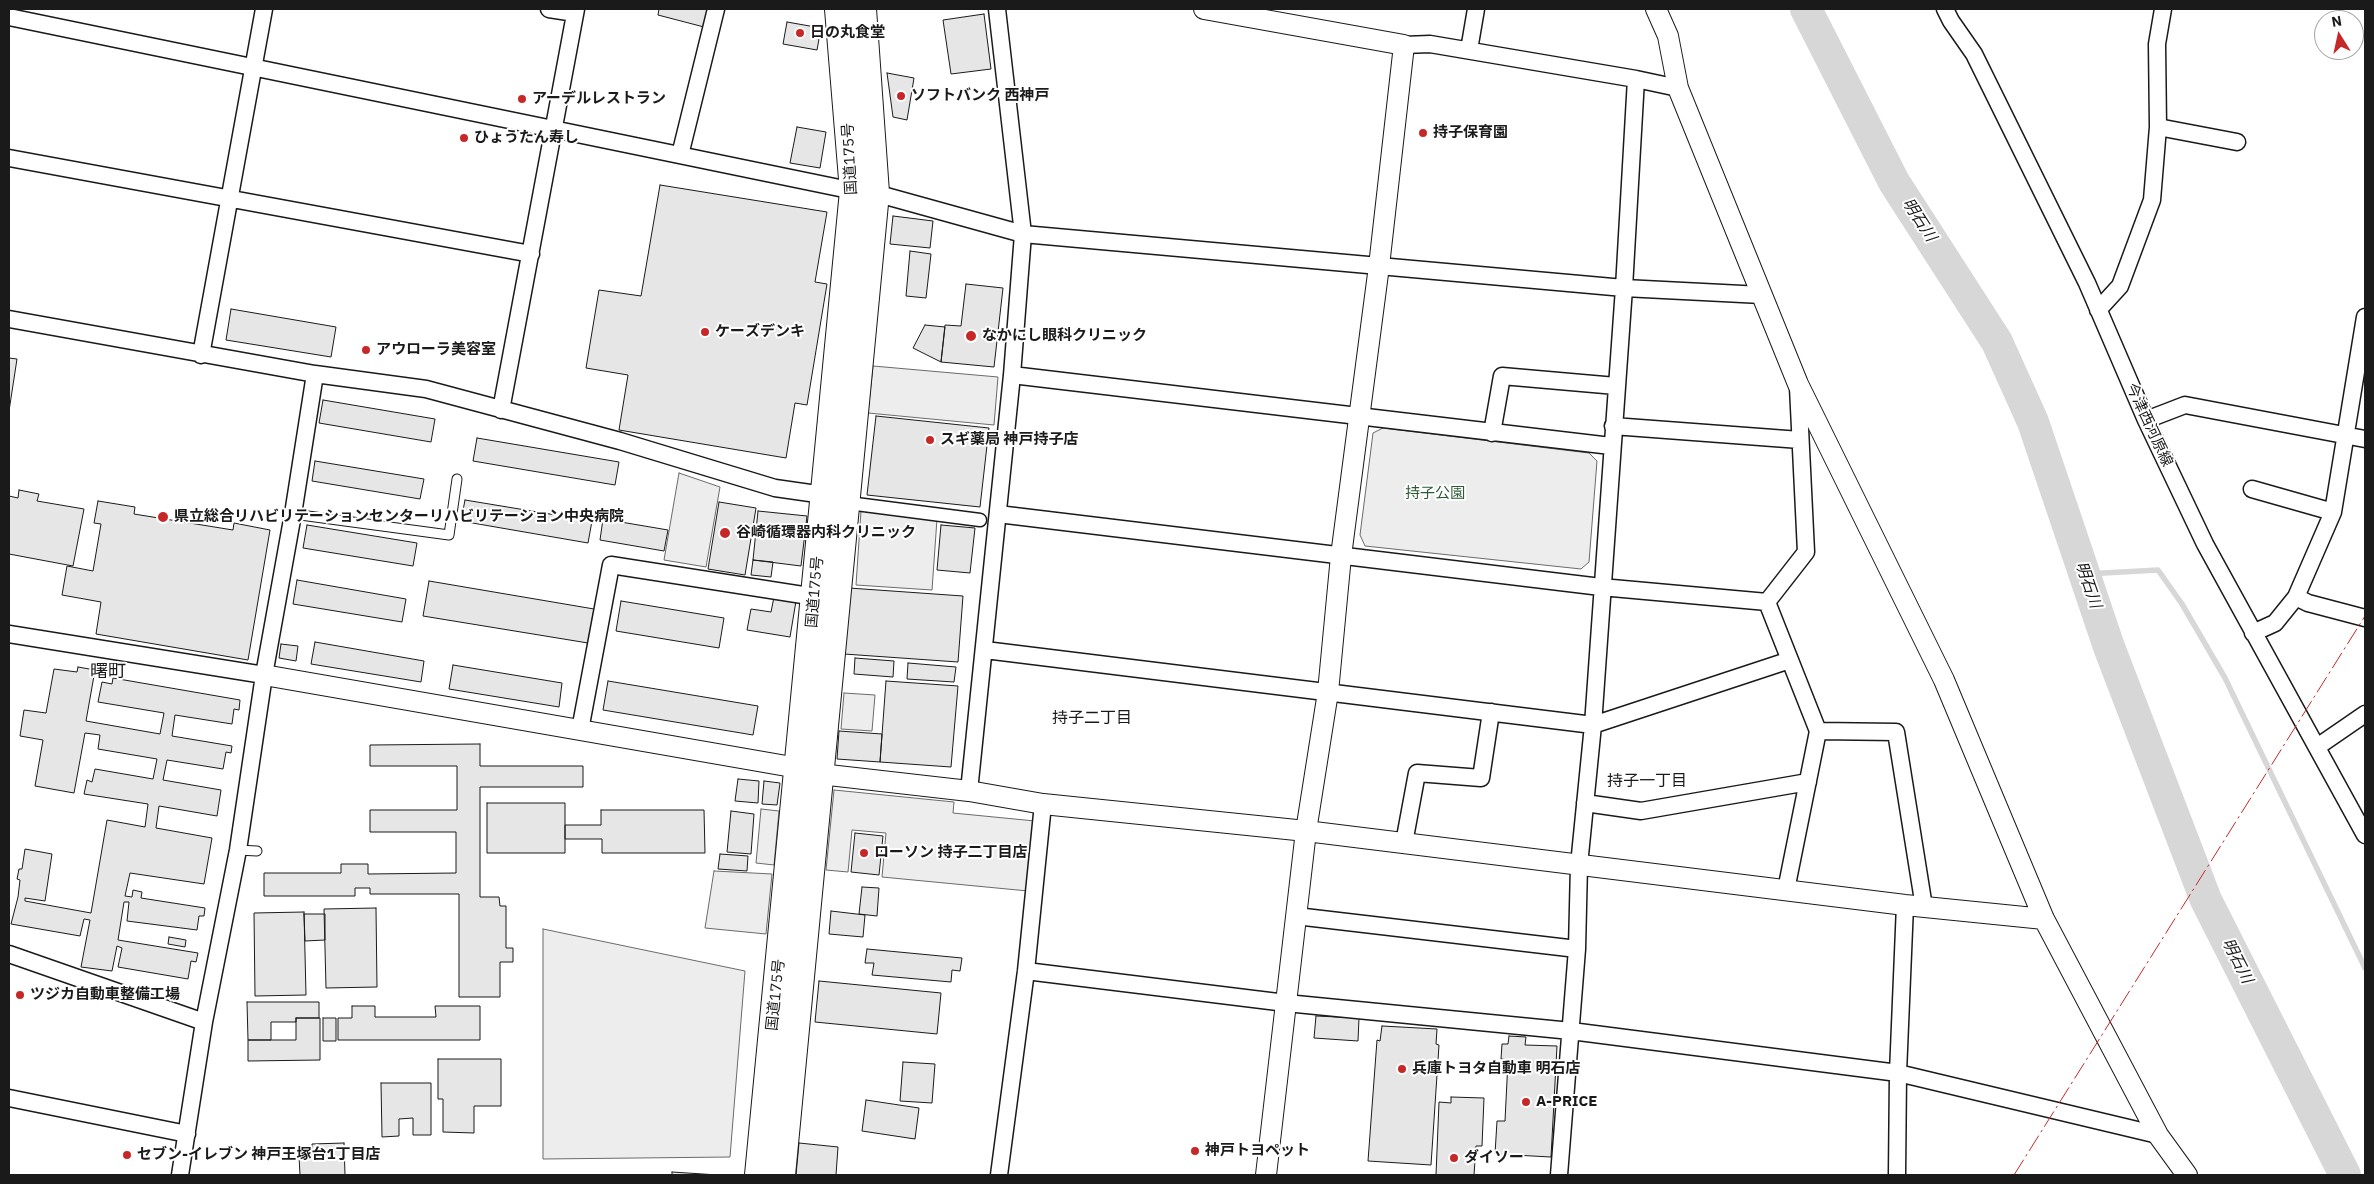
<!DOCTYPE html>
<html>
<head>
<meta charset="utf-8">
<style>
  body { margin:0 }
  #map { position:relative; width:2374px; height:1184px; overflow:hidden; background:#fff; font-family:"IBM Plex Sans",sans-serif }
  canvas { display:block }
  .frame { position:absolute; inset:0; border:10px solid #1a1a1a; pointer-events:none }
  .north { position:absolute; left:2314px; top:10px; width:50px; height:50px; box-sizing:border-box; background:#fff; border:1px solid #a3a3a3; border-radius:50%; rotate:350deg; font-size:14px; font-weight:700; line-height:20px; text-align:center; color:#1a1a1a }
  .north::after { content:''; display:block; margin:auto; width:18px; height:22px; background:#c62828; clip-path:polygon(50% 0,100% 100%,50% 72%,0 100%) }
</style>
</head>
<body>
<div id="map">
<canvas width="2374" height="1184"></canvas>
<div class="frame"></div>
<div class="north">N</div>
</div>
<script>
const ctx = document.querySelector('canvas').getContext('2d');
ctx.lineJoin = 'round';
function paint(path, color) {
  ctx.fillStyle = color;
  ctx.fill(path, 'evenodd');
}
function poly(rows) {
  const path = new Path2D();
  for (const r of rows) {
    path.moveTo(r[0], r[1]);
    for (let i = 2; i < r.length; i += 2) path.lineTo(r[i], r[i + 1]);
  }
  return path;
}
function stroke(path, color, width, dash) {
  ctx.strokeStyle = color;
  ctx.lineWidth = width;
  ctx.lineCap = dash ? 'butt' : 'round';
  ctx.setLineDash(dash || []);
  ctx.stroke(path);
}
function write(font, color, halo, rows, align = 'center') {
  ctx.font = font + ' "IBM Plex Sans","Noto Sans JP",sans-serif';
  ctx.lineWidth = 4;
  ctx.setLineDash([]);
  ctx.textBaseline = 'middle';
  ctx.strokeStyle = halo;
  ctx.fillStyle = color;
  for (const [text, x, y, turn = 0] of rows) {
    ctx.save();
    ctx.translate(x, y);
    ctx.rotate((+turn || 0) * Math.PI / 180);
    ctx.textAlign = isNaN(turn) ? turn : align;
    if (halo) ctx.strokeText(text, 0, 0);
    ctx.fillText(text, 0, 0);
    ctx.restore();
  }
}
const built = poly([
  [873,366,998,377,994,425,868,413,873,366],
  [1383,428,1589,453,1597,461,1589,562,1581,569,1365,546,1360,535,1373,433,1383,428],
  [679,473,720,487,706,567,664,560,679,473],
  [861,511,937,519,932,590,856,585,861,511],
  [844,693,875,695,872,731,841,729,844,693],
  [834,790,954,802,953,813,1035,821,1028,891,882,877,886,833,852,830,848,872,826,870,834,790],
  [761,809,779,811,774,865,756,863,761,809],
  [714,871,772,874,766,934,705,928,714,871],
  [543,929,745,971,730,1157,543,1159,543,929]
]);
paint(built, '#ededed');
stroke(built, '#6a6a6a', 1);
stroke(poly([
  [2086,574,2158,570,2182,604,2225,678,2365,968]
]), '#d7d7d7', 5.5);
stroke(poly([
  [1806,9,1894,182,1997,342,2033,422,2109,647,2206,900,2345,1175]
]), '#d7d7d7', 32);
const building = poly([
  [659,9,708,9,704,27,658,15,659,9],
  [984,14,991,69,951,74,943,20,984,14],
  [787,22,821,28,817,50,783,44,787,22],
  [887,73,914,78,907,120,893,117,887,73],
  [797,127,826,132,820,168,790,163,797,127],
  [660,185,827,212,815,282,827,284,807,405,795,403,786,458,619,430,628,375,586,368,599,290,641,296,660,185],
  [893,216,933,221,930,248,890,244,893,216],
  [910,251,931,254,926,298,906,296,910,251],
  [966,284,1003,288,994,367,941,362,945,325,961,326,966,284],
  [231,309,336,327,331,357,226,340,231,309],
  [925,325,945,327,941,362,913,348,925,325],
  [9,358,17,359,9,411,9,358],
  [323,400,435,419,431,442,319,423,323,400],
  [876,416,989,428,980,507,867,495,876,416],
  [477,438,619,462,615,485,473,461,477,438],
  [315,461,424,479,420,499,312,481,315,461],
  [19,490,39,494,37,501,84,509,73,566,9,554,9,496,18,498,19,490],
  [465,500,592,521,588,543,461,521,465,500],
  [98,501,135,507,134,514,233,530,234,523,270,530,248,660,96,634,101,602,62,595,67,566,93,571,101,524,94,523,98,501],
  [719,502,756,508,745,575,708,569,719,502],
  [758,511,807,516,801,566,753,560,758,511],
  [603,519,668,530,664,551,600,540,603,519],
  [307,525,417,543,413,566,303,548,307,525],
  [941,525,975,528,970,573,937,570,941,525],
  [753,560,773,562,771,577,751,575,753,560],
  [297,580,406,599,402,622,293,604,297,580],
  [429,581,594,609,588,643,423,616,429,581],
  [849,588,963,596,958,662,844,654,849,588],
  [774,597,796,601,790,637,747,630,751,609,771,612,774,597],
  [621,601,724,618,719,648,616,631,621,601],
  [315,642,424,661,421,682,311,664,315,642],
  [281,644,298,646,296,661,279,658,281,644],
  [855,658,894,661,893,677,854,674,855,658],
  [908,663,956,667,954,682,907,679,908,663],
  [453,665,562,683,559,707,449,689,453,665],
  [78,667,95,670,86,721,160,734,164,713,98,702,102,682,112,684,113,678,240,700,239,710,234,709,232,724,175,715,172,736,232,746,231,753,226,752,223,769,167,760,163,780,221,790,217,816,159,806,156,828,212,838,204,884,130,873,125,896,132,897,133,890,142,892,141,898,205,908,204,916,199,916,197,930,127,921,129,902,124,902,118,940,198,953,196,962,191,961,188,979,118,967,122,948,117,946,112,971,81,967,90,920,84,919,80,936,11,924,18,897,20,880,17,879,19,869,22,869,25,849,52,854,45,901,25,898,25,901,91,913,107,820,145,827,148,804,84,794,87,780,92,782,95,769,153,779,157,759,98,749,100,735,85,733,74,793,35,786,43,740,20,736,24,710,46,713,54,669,77,672,78,667],
  [608,681,758,706,753,735,603,710,608,681],
  [886,681,958,686,951,767,880,762,886,681],
  [839,731,882,734,880,762,837,759,839,731],
  [480,744,480,766,583,766,583,787,480,787,480,897,499,897,500,906,506,906,506,948,513,948,513,962,500,962,500,997,459,997,459,894,370,894,370,888,355,888,355,896,264,896,264,873,341,873,341,864,368,864,368,874,456,873,456,832,370,832,370,810,457,810,457,766,370,766,370,745,480,744],
  [738,779,759,781,758,803,735,801,738,779],
  [764,781,780,783,777,805,762,804,764,781],
  [487,803,565,803,565,853,487,853,487,803],
  [601,810,704,810,705,853,602,853,602,839,565,839,565,825,601,825,601,810],
  [731,811,754,814,751,854,727,852,731,811],
  [855,833,883,836,879,875,851,872,855,833],
  [720,854,748,856,747,871,718,869,720,854],
  [862,887,879,888,877,916,859,914,862,887],
  [376,908,377,987,326,988,324,909,376,908],
  [831,911,865,915,863,937,829,934,831,911],
  [304,912,306,995,255,996,254,913,304,912],
  [304,914,325,914,325,940,305,941,304,914],
  [169,937,186,940,185,947,168,944,169,937],
  [867,949,962,958,960,971,952,970,951,982,872,975,874,963,865,963,867,949],
  [819,981,941,993,937,1034,815,1022,819,981],
  [247,1002,319,1002,319,1018,296,1018,296,1022,271,1022,271,1040,248,1040,247,1002],
  [352,1006,375,1006,375,1017,436,1017,435,1006,480,1006,480,1040,338,1040,338,1018,352,1018,352,1006],
  [1316,1016,1359,1018,1358,1041,1314,1038,1316,1016],
  [296,1018,320,1018,320,1060,248,1061,248,1040,296,1040,296,1018],
  [323,1018,336,1018,336,1041,323,1041,323,1018],
  [1382,1026,1437,1029,1436,1044,1439,1045,1431,1165,1368,1161,1377,1040,1380,1041,1382,1026],
  [1509,1036,1526,1037,1525,1045,1557,1046,1551,1157,1495,1154,1497,1121,1505,1121,1508,1060,1501,1059,1502,1044,1508,1044,1509,1036],
  [438,1059,501,1059,501,1106,474,1106,474,1133,443,1132,443,1099,438,1099,438,1059],
  [903,1062,935,1064,932,1103,900,1101,903,1062],
  [381,1083,431,1083,431,1135,413,1135,413,1118,399,1119,399,1136,382,1137,381,1083],
  [1451,1097,1484,1098,1482,1146,1476,1146,1474,1175,1436,1175,1439,1102,1451,1103,1451,1097],
  [866,1100,919,1108,915,1139,862,1131,866,1100],
  [344,1143,345,1175,300,1175,299,1156,312,1156,312,1144,344,1143],
  [799,1143,838,1147,836,1175,796,1175,799,1143],
  [672,1172,718,1175,672,1175,672,1172]
]);
paint(building, '#e6e6e6');
stroke(building, '#1a1a1a', 1);
const service = poly([
  [293,514,449,535,457,479],
  [238,850,257,851]
]);
const pedestrian = poly([
  [856,504,980,520]
]);
const minor = poly([
  [549,9,575,13],
  [1945,9,1951,21,1974,54,2087,283,2146,420,2205,544,2365,835],
  [9,17,854,191,875,193,1023,234,1624,288,1762,295],
  [1404,45,1430,44,1636,79,1678,88],
  [1469,50,1476,9],
  [2158,127,2237,142],
  [680,155,716,9],
  [9,158,531,254],
  [2098,310,2120,286,2152,200,2158,127,2157,44,2163,9],
  [9,319,315,374,426,389,620,441,775,488,831,496],
  [201,355,264,9],
  [1012,375,1611,446],
  [501,410,576,9],
  [2146,420,2185,405,2365,439],
  [1613,426,1800,440],
  [1492,433,1502,376,1616,386],
  [2252,489,2333,512],
  [998,514,1601,587,1767,602,1806,552,1798,387],
  [2296,597,2308,603,2365,618],
  [1767,602,1818,731,1786,890],
  [2253,633,2275,623,2296,597,2333,512,2365,317],
  [9,634,264,675],
  [985,650,1593,725,1790,660],
  [580,730,611,565,822,598],
  [1818,731,1896,732,1924,907],
  [2317,747,2365,714],
  [969,791,1012,375,1023,234,997,9],
  [1585,803,1641,811,1808,782],
  [1404,843,1417,773,1481,778,1491,712],
  [1296,916,1577,949],
  [9,954,204,1022],
  [1026,971,1286,1003,1571,1031,1898,1073,2158,1135],
  [9,1098,187,1134],
  [180,1175,204,1022,238,850,264,675,293,514,315,374],
  [999,1175,1026,971,1043,804],
  [1559,1175,1577,949,1579,865,1593,725,1624,288,1636,79],
  [1897,1175,1898,1073,1905,905]
]);
const tertiary = poly([
  [1204,9,1404,45,1379,266,1341,556,1328,692,1306,831,1266,1175],
  [1656,9,1668,36,1678,88,1798,384,1944,680,2044,919,2158,1135,2187,1175],
  [264,675,798,768,820,774,969,791,1043,804,1306,831,1905,905,2044,919]
]);
const trunk = poly([
  [759,1175,854,191,839,9],
  [781,1175,875,193,862,9]
]);
stroke(service, '#1a1a1a', 11);
stroke(pedestrian, '#1a1a1a', 15);
stroke(minor, '#1a1a1a', 19);
stroke(tertiary, '#1a1a1a', 22);
stroke(trunk, '#1a1a1a', 30);
stroke(service, '#fff', 9);
stroke(pedestrian, '#fff', 12);
stroke(minor, '#fff', 16);
stroke(tertiary, '#fff', 20);
stroke(trunk, '#fff', 28);
stroke(poly([
  [2014,1175,2365,616]
]), '#c62828', 1, [18, 4, 2.5, 4]);
for (const [x, y, r, color] of [
  [800,33,5,"#c62828"],
  [901,96,5,"#c62828"],
  [522,99,5,"#c62828"],
  [1423,133,5,"#c62828"],
  [464,138,5,"#c62828"],
  [705,332,5,"#c62828"],
  [971,336,6,"#c62828"],
  [366,350,5,"#c62828"],
  [930,440,5,"#c62828"],
  [163,517,6,"#c62828"],
  [725,533,6,"#c62828"],
  [864,853,5,"#c62828"],
  [20,995,5,"#c62828"],
  [1402,1069,5,"#c62828"],
  [1526,1102,5,"#c62828"],
  [1195,1151,5,"#c62828"],
  [127,1155,5,"#c62828"],
  [1454,1158,5,"#c62828"]
]) {
  const dot = new Path2D();
  dot.arc(x, y, r, 0, 2 * Math.PI);
  ctx.fillStyle = color;
  ctx.fill(dot);
  stroke(dot, '#fff', 2);
}
write('bold 15px', '#1a1a1a', '#fff', [
  ["日の丸食堂",810,33],
  ["ソフトバンク 西神戸",911,96],
  ["アーデルレストラン",532,99],
  ["持子保育園",1433,133],
  ["ひょうたん寿し",474,138],
  ["ケーズデンキ",715,332],
  ["なかにし眼科クリニック",982,336],
  ["アウローラ美容室",376,350],
  ["スギ薬局 神戸持子店",940,440],
  ["県立総合リハビリテーションセンターリハビリテーション中央病院",174,517],
  ["谷崎循環器内科クリニック",736,533],
  ["ローソン 持子二丁目店",874,853],
  ["ツジカ自動車整備工場",30,995],
  ["兵庫トヨタ自動車 明石店",1412,1069],
  ["A-PRICE",1536,1102],
  ["神戸トヨペット",1205,1151],
  ["セブン-イレブン 神戸王塚台1丁目店",137,1155],
  ["ダイソー",1464,1158]
], 'left');
write('15px', '#1a1a1a', '#fff', [
  ["国道175号",850,159,-93],
  ["今津西河原線",2149,425,65],
  ["国道175号",815,592,-85],
  ["国道175号",776,995,-84]
]);
write('15px', '#2b5a34', '#fff', [
  ["持子公園",1435,494]
]);
write('italic 16px', '#1a1a1a', '#fff', [
  ["明石川",1919,220,57],
  ["明石川",2088,585,71],
  ["明石川",2237,961,63]
]);
write('16px', '#1a1a1a', '#fff', [
  ["持子二丁目",1092,718],
  ["持子一丁目",1647,781]
]);
write('18px', '#1a1a1a', '#fff', [
  ["曙町",108,672]
]);
</script>
</body>
</html>
